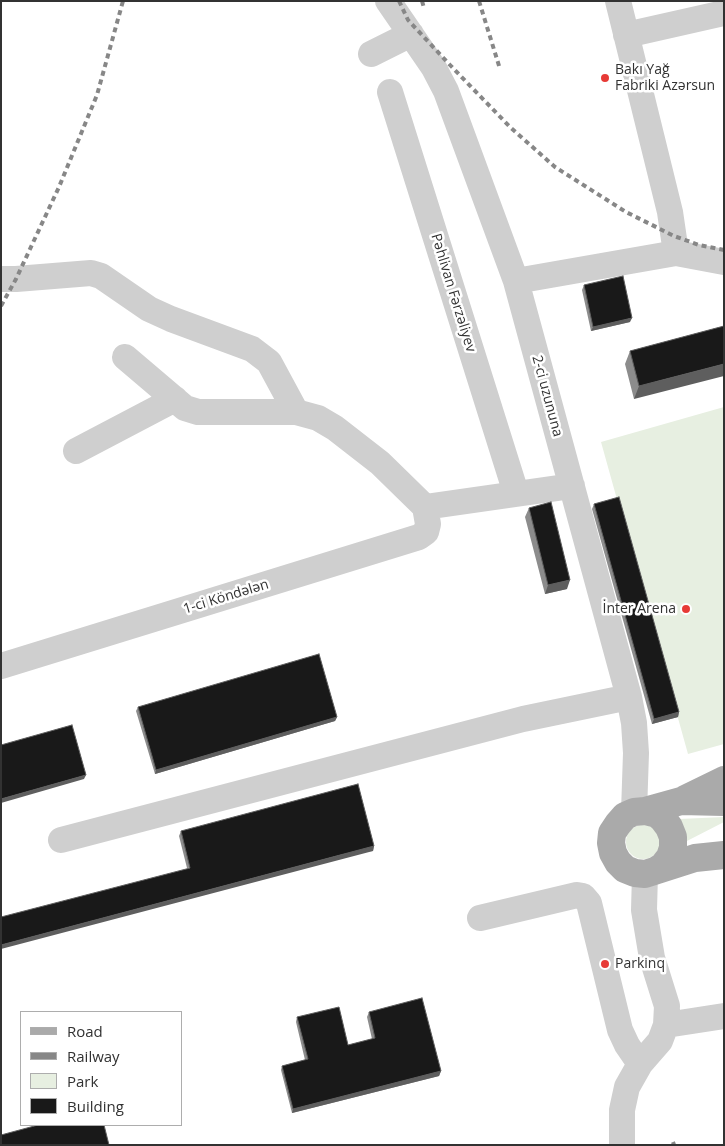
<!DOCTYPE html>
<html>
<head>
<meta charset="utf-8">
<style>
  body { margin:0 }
  #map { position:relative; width:725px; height:1146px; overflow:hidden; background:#fff; font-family:"Open Sans",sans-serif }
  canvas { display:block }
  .frame { position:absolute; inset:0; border:2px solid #323232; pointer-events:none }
  .legend { position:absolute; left:20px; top:1011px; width:162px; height:115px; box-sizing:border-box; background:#fff; border:1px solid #adadad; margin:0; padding:6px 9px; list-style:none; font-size:15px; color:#323232 }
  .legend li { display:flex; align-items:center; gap:10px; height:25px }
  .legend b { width:25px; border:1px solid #adadad }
</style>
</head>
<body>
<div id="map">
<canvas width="725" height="1146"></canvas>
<div class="frame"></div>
<ul class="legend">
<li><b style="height:6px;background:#aaa"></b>Road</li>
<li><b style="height:6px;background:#878787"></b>Railway</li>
<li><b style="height:14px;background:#e7efe1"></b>Park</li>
<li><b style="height:14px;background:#191919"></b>Building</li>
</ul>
</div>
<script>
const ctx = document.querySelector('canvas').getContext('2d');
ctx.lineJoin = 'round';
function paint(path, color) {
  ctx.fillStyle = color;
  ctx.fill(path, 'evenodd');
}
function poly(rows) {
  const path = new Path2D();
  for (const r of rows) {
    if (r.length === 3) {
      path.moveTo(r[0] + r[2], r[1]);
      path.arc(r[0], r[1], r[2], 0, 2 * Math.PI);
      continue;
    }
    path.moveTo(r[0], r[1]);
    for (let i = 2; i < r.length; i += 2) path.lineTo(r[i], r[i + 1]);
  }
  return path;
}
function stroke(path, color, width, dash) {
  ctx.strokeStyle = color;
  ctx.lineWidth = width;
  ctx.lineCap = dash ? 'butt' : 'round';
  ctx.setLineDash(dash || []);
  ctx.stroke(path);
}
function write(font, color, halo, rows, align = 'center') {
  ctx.font = font + ' "Open Sans",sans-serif';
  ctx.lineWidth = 5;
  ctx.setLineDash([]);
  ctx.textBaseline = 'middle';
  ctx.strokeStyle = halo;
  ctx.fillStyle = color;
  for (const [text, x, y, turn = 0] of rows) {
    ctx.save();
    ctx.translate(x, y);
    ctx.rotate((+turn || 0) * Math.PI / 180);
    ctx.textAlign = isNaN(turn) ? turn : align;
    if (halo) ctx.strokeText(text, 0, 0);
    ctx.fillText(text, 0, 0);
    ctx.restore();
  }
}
paint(poly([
  [724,407,724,744,688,754,601,442],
  [724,817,724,822,685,842,679,819],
  [643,842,17]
]), '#e7efe1');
stroke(poly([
  [388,1,434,68,446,91,516,281,629,697,634,723,636,753,634,812],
  [626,35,724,13],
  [371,54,411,34],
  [390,92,516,493],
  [676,253,724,262],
  [1,279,16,279,91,273,101,276,149,309,171,319,252,349,269,362,296,412],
  [516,281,676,253,670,212,618,1],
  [125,357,185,408,198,412,296,412,318,418,335,428,380,463,425,507],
  [76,451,175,399],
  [425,507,572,486],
  [1,666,419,537,426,532,428,524,425,507],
  [61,840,523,719,629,697],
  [480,918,577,895,583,896,589,903,620,1030,627,1045,640,1064],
  [666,1025,724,1016],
  [622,1145,622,1110,627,1087,640,1064,660,1041,666,1025,667,1006,652,958,644,910,645,874]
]), '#cfcfcf', 26);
stroke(poly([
  [685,799,724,780],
  [724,802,681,801,645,811,634,812,625,816,618,824,612,833,611,843,613,853,618,862,625,869,635,873,645,874,695,858,724,855],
  [645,811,657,814,663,819,669,827,673,837,673,848,670,857,663,866,655,871]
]), '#aaa', 28);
stroke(poly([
  [399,1,408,20,450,65,510,127,555,167,626,212,674,236,699,245,724,250],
  [422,1,424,8],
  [479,1,500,69],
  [1,306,16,279,59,187,97,95,123,1],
  [673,1142,674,1145]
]), '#878787', 4, [5, 4]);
paint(poly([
  [584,285,630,322,591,331,582,290],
  [724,326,634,399,625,364,630,351],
  [594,504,679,712,678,717,652,724,592,509],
  [529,508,567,589,545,594,525,517],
  [138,707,337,717,335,721,155,774,136,711],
  [181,831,374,846,373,851,187,868,179,836],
  [369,1012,441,1071,439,1076,292,1113,281,1070,282,1066,305,1060,296,1022,297,1017,348,1045,372,1039,367,1017]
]), '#8c8c8c');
paint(poly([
  [632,318,630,322,591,331,593,327],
  [724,364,724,376,634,399,639,386],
  [570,580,567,589,545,594,548,585],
  [679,712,678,717,652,724,654,719],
  [337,717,335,721,155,774,156,770],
  [86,775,84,779,1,803,1,799],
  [374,846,373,851,1,949,1,945],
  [441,1071,439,1076,292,1113,293,1109]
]), '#5e5e5e');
const building = poly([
  [623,276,632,318,593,327,584,285,623,276],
  [724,326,724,364,639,386,630,351,724,326],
  [619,497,679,712,654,719,594,504,619,497],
  [551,502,570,580,548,585,529,508,551,502],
  [319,654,337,717,156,770,138,707,319,654],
  [72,725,86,775,1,799,1,745,72,725],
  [358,784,374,846,1,945,1,917,190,868,181,831,358,784],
  [422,998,441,1071,293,1109,282,1066,308,1059,297,1017,339,1007,348,1045,375,1038,369,1012,422,998],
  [38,1125,104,1125,109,1145,1,1145,1,1135,38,1125]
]);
paint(building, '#191919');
stroke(building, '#5e5e5e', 1);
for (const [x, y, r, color] of [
  [605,78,5,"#e73a36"],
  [686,609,5,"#e73a36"],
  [605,964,5,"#e73a36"]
]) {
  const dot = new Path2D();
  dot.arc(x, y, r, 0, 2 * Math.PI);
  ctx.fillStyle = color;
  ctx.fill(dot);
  stroke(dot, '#fff', 2);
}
write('14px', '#323232', '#fff', [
  ["Bakı Yağ",615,70],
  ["Fabriki Azərsun",615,86],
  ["İnter Arena",676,609,"right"],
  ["Parkinq",615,964]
], 'left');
write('14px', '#323232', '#fff', [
  ["Pəhlivan Fərzəliyev",453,293,73],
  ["2-ci uzununa",547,396,75],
  ["1-ci Köndələn",226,597,-17]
]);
</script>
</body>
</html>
